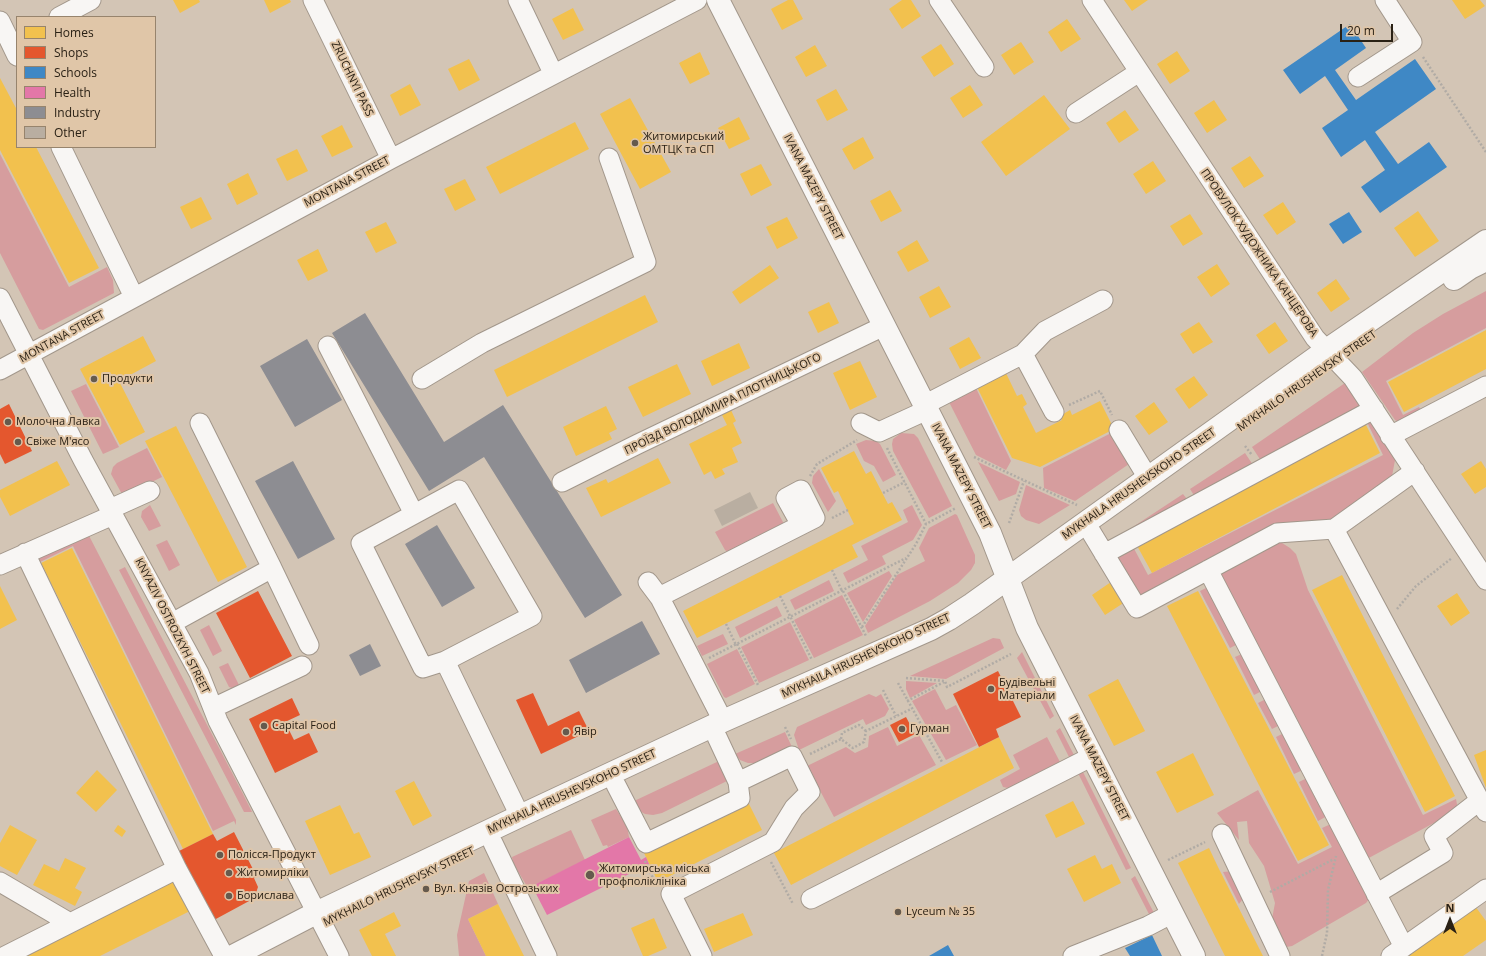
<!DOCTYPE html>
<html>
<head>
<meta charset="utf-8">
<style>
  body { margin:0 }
  #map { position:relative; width:1486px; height:956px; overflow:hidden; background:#d3c5b5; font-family:"Open Sans",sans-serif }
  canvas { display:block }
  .legend { position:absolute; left:16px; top:16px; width:140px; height:132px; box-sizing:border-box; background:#e0c6a8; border:1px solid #97846d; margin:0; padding:5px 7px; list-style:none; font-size:12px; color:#2a2115 }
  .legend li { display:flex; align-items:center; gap:8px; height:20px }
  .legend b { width:20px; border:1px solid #97846d }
  .north { position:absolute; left:1430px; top:900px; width:40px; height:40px; -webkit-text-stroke:3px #e0c6a8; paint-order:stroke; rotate:0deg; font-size:11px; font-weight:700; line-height:16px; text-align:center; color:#2a2115 }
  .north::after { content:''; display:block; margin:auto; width:14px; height:18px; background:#2a2115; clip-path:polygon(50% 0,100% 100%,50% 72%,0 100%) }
  .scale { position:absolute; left:1340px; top:24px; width:53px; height:18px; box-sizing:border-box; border:2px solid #2a2115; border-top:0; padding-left:5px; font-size:12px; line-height:14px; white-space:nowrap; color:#2a2115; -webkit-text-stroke:3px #e0c6a8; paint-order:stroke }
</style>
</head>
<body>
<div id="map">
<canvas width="1486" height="956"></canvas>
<ul class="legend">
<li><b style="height:11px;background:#f2c14e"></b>Homes</li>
<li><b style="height:11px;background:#e4572e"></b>Shops</li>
<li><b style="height:11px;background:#3f88c5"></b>Schools</li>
<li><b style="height:11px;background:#e377a8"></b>Health</li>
<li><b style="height:11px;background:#8d8d92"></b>Industry</li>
<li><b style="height:11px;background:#b9aea1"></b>Other</li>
</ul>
<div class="north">N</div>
<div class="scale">20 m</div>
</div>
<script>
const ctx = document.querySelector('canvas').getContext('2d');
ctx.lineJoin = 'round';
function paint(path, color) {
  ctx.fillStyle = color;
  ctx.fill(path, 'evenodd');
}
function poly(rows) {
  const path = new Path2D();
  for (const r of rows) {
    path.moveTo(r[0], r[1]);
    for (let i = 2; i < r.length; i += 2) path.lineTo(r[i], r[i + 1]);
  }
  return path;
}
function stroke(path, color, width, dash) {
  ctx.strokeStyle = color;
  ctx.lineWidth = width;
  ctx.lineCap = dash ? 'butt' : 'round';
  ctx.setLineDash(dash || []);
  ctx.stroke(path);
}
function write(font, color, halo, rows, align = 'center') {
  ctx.font = font + ' "Open Sans",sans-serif';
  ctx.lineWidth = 4;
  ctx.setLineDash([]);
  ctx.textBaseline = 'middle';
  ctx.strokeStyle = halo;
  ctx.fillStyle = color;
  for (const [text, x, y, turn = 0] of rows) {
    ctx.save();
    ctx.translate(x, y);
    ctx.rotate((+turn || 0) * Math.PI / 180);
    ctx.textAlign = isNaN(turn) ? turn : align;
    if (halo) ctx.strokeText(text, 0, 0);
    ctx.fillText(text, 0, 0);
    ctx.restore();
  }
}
paint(poly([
  [0,154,69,287,107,267,113,280,114,293,43,330,39,329,0,253],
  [1486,291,1486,328,1386,381,1403,415,1419,407,1423,414,1400,423,1395,420,1362,372,1413,333,1443,314],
  [1345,383,1362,410,1263,464,1252,447],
  [86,384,119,447,103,454,71,391],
  [975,386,1011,461,1006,470,976,455,948,400],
  [1373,416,1396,455,1392,476,1382,488,1341,518,1315,524,1140,601,1114,552,1131,543,1148,575,1383,455,1366,420],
  [1115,431,1129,464,1075,501,1044,488,1043,468],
  [901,433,914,434,918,438,952,506,929,518,893,451,892,444,893,439],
  [866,440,876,441,880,444,896,475,883,482,874,466,864,461,856,444],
  [147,448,162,477,123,496,111,474,113,467,117,463],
  [1245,453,1255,468,1197,500,1190,489],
  [978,462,1020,482,1016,494,999,501],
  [819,469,836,501,828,512,812,483,813,476],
  [1026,485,1070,505,1039,524,1026,520,1021,516,1019,510],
  [1183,494,1190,503,1110,542],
  [773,503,785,526,728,552,725,550,715,532],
  [150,505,161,526,149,531,141,517,142,511],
  [912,505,922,525,913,540,882,556,886,564,848,583,843,573,868,560,861,546,908,522,903,510],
  [955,514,957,515,975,555,975,563,971,570,958,583,930,601,868,633,865,626,897,575,925,561,919,548,929,528],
  [85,528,236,820,236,825,234,821,213,831,73,546,40,562,48,578,42,582,37,563,43,553],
  [167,540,180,565,169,571,156,545],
  [1273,542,1282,543,1290,548,1296,554,1308,590,1423,815,1456,799,1458,810,1365,860,1220,578,1222,569],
  [125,567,243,794,252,812,244,812,119,570],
  [889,571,892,576,863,622,847,593],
  [829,580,834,591,795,610,790,600],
  [1210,586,1240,643,1230,648,1200,591],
  [842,595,863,635,814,658,794,620],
  [777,606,782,616,740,638,735,627],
  [790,622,809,660,759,683,741,647],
  [209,625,222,651,213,656,200,630],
  [723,634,728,644,702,656,697,646],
  [993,638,1000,639,1004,648,946,679,910,676],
  [737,649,755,684,726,698,724,697,707,664],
  [1022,652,1054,716,1050,719,1017,658],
  [1244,653,1264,690,1254,695,1235,657],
  [228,663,239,685,232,688,229,687,219,667],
  [906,681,937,683,910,698,906,689],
  [935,689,946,710,956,705,977,745,946,760,912,701],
  [869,694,876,697,881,694,889,709,885,716,866,725,863,719,799,750,794,735,797,727],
  [1268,698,1282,724,1272,729,1258,703],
  [888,727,897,746,919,735,936,765,834,817,807,766,846,747,855,753,868,747,869,736],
  [1060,728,1074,755,1071,761,1056,731],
  [785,732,792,747,756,763,748,763,740,760,735,754],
  [1286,732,1305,769,1294,774,1276,737],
  [1047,737,1060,762,1008,788,1003,787,1000,780,1020,769,1013,755],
  [719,761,729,780,662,813,653,815,645,814,638,810,632,802],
  [1077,771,1083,772,1131,868,1126,870],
  [1309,777,1329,815,1318,821,1299,782],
  [1258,790,1298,864,1332,847,1322,828,1333,823,1369,899,1366,903,1292,946,1286,947,1280,943,1272,919,1275,903,1264,866,1249,843,1247,821,1237,822,1239,840,1217,813],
  [616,809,627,826,629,837,608,847,607,845,603,846,591,820],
  [571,830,585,860,528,888,513,863,512,857],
  [1233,871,1246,895,1239,904,1223,872],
  [484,873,498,904,468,919,486,956,459,956,457,935,469,881],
  [1135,876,1154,913,1151,918,1131,879]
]), '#d69d9e');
paint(poly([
  [173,0,199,0,200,2,180,13],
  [264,0,290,0,291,2,270,13],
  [788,0,793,0,803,19,782,30,771,9],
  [902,0,911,0,921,16,902,29,889,9],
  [1124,0,1148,0,1132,11],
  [1452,0,1480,0,1485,6,1465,19],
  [573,8,584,30,563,40,552,19],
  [1067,19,1081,39,1061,52,1048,32],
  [1021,42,1034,62,1014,75,1001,55],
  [941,44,954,64,934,77,921,57],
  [815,45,827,66,806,77,795,57],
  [1177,51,1190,71,1170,84,1157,64],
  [700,52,710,74,690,84,679,63],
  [469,59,480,80,459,91,448,69],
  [0,78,17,110,17,147,36,147,99,268,69,283,0,150],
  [410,84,421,105,400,116,390,95],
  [970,85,983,105,963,118,950,98],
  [836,89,848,110,827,121,816,100],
  [1044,95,1070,129,1006,176,981,142],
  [630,98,671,172,640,189,600,114],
  [1214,100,1227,120,1207,133,1194,113],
  [1125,110,1139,130,1119,143,1106,123],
  [739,117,750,139,729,149,718,128],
  [575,122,589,149,500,194,486,167],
  [342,125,353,147,332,157,321,136],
  [863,137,874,158,854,170,842,149],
  [297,149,308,171,287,181,276,159],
  [1250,156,1264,176,1244,188,1231,168],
  [1153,161,1166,181,1146,194,1133,174],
  [761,164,772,185,751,196,740,174],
  [248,173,258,194,237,205,227,184],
  [465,179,476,200,455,211,444,189],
  [890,190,902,211,881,222,870,201],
  [201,197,212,219,191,229,180,207],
  [1283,202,1296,222,1277,235,1263,215],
  [1418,211,1439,241,1415,257,1394,228],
  [1190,214,1203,234,1183,246,1170,226],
  [787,217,798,238,777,249,766,227],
  [386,222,397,243,376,253,365,232],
  [917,240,929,261,908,272,897,252],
  [318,249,328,271,308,281,297,260],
  [1217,264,1230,284,1211,297,1197,277],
  [770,265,779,278,740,304,732,292],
  [1336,279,1350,299,1331,312,1317,293],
  [939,286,951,307,930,318,919,297],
  [645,295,658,322,507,397,494,370],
  [829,302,839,323,818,333,808,312],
  [1199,322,1213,342,1193,354,1180,334],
  [1275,322,1288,341,1269,354,1256,335],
  [1486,330,1486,369,1404,412,1388,382],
  [143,336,156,361,119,381,145,432,120,445,80,369],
  [969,337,981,358,960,369,949,348],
  [739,343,750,368,712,386,701,361],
  [860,361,877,397,850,410,833,373],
  [677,364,691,394,643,417,628,387],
  [1005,371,1017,396,1022,394,1027,404,1023,407,1036,433,1062,420,1060,416,1070,410,1072,415,1100,401,1114,429,1040,467,1012,458,976,385],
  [1194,376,1208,395,1189,409,1175,389],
  [1154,402,1168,422,1149,435,1135,416],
  [606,406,617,429,609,433,612,439,576,456,563,427],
  [731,410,736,421,733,423,742,443,732,448,738,462,722,469,725,474,715,479,711,471,704,475,689,444,727,425,722,415],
  [1364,421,1380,453,1152,573,1135,542],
  [176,426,247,567,218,582,145,441],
  [854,451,866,474,871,471,888,504,892,502,902,520,852,545,858,557,697,638,683,611,854,524,838,491,834,493,821,468],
  [658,458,671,483,601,517,586,488,606,479,608,483],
  [57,461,70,485,10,516,0,497,0,490],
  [1481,461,1486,469,1486,487,1475,494,1461,474],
  [72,548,213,834,183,849,41,563],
  [1342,575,1455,796,1425,812,1312,590],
  [1111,582,1125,602,1105,615,1092,595],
  [0,586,17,620,0,629],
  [1198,591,1329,845,1298,861,1167,606],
  [1457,593,1470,613,1451,626,1437,606],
  [1118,679,1145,731,1114,746,1088,695],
  [999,737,1014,768,791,885,774,853],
  [1486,750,1486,788,1474,755],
  [1193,753,1214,795,1177,813,1156,772],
  [97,770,117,790,96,812,76,793],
  [414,781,432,816,413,826,395,791],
  [1073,801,1085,824,1056,838,1045,815],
  [748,802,762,830,658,882,644,853],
  [340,805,354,834,359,832,371,857,330,875,305,821],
  [10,825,37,840,17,875,0,866,0,843],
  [118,825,126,831,122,837,114,831],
  [1209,848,1218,867,1263,956,1225,956,1178,863],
  [1095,855,1102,869,1112,864,1121,883,1084,902,1067,869],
  [65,858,86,868,75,888,82,892,75,906,33,885,44,864,59,871],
  [178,875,194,909,100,956,15,956],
  [498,904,524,956,486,956,468,919],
  [1475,906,1486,921,1486,940,1463,956,1405,956],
  [394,912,401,926,385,934,396,956,372,956,359,930],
  [743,913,753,935,714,952,704,929],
  [654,918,667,948,648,956,643,956,631,928]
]), '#f2c14e');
paint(poly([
  [9,404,32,451,5,464,0,454,0,409],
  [258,591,292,656,250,678,216,613],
  [998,671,1021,717,996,729,999,737,979,747,953,694],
  [533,693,548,726,579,711,589,731,541,754,516,700],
  [292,698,300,715,285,722,294,740,309,733,318,752,275,773,249,719],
  [906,717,915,734,899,742,890,725],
  [234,832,257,877,254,878,258,887,256,893,249,897,251,900,214,920,179,851,213,834,217,841]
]), '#e4572e');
paint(poly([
  [1350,24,1366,48,1335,70,1356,100,1415,59,1436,89,1375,132,1398,164,1429,142,1447,167,1380,213,1361,187,1385,170,1365,140,1341,157,1322,128,1348,110,1325,76,1300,94,1283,70],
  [1349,212,1362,232,1343,244,1329,224],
  [1152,935,1162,956,1130,956,1125,948],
  [948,945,954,956,929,956]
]), '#3f88c5');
paint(poly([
  [629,837,641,860,646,857,649,864,547,915,532,886]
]), '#e377a8');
paint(poly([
  [365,313,444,442,503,405,622,595,585,618,484,457,429,491,332,333],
  [307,339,342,400,295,427,260,366],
  [293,461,335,539,298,559,255,481],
  [437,525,475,588,442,607,405,544],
  [642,621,660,654,586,693,569,660],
  [370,644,381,666,360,676,349,655]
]), '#8d8d92');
paint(poly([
  [750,492,758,508,722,526,714,510]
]), '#b9aea1');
const minor = poly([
  [313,0,391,159],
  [518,0,553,73],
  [939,0,984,67],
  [1092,0,1315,338,1353,378,1486,580],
  [59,17,91,0],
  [0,21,17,56],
  [1358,77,1412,42,1385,0],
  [1076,113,1139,72],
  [61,147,134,297],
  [0,298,83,460,199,673,218,721,339,956],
  [328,346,414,514],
  [1023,354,1054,412],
  [0,370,391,159,697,0],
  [422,379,482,343,646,262,609,158],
  [924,405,1023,354,1045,331,1103,300],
  [200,423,272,568],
  [861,423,879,432,927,410],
  [1119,430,1148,478],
  [1390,436,1486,386],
  [562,482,638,444,884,326],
  [110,509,150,491],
  [1085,522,1137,608,1277,533,1334,529,1415,471],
  [1334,529,1486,812],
  [25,553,177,869,224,956],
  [1104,554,1374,409],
  [0,565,113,515],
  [1208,570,1404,947],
  [648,582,660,598,723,721],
  [660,598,663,595,815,518,801,490,786,498,801,525],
  [172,623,272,568,309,645],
  [445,661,423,668,361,543,459,490,532,616,445,661,520,816],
  [213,708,302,666],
  [616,785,646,843,740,798,738,782],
  [1222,834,1280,956],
  [493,843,547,956],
  [0,882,70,923],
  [1376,894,1443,853,1434,836,1479,801],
  [811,899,1093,756],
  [5,956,177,869],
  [702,956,671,894,773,842,794,808,810,792,792,756,738,782,717,737],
  [1073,956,1148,926,1173,913],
  [1391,956,1486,889]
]);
const major = poly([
  [718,0,990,533,1027,628,1194,956],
  [1454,279,1470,268,1486,260],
  [233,956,316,913,520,816,723,721,931,629,949,619,972,604,1328,349,1486,241]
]);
stroke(minor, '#a2978b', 21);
stroke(major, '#a2978b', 24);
stroke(poly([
  [1423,57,1486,152],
  [1069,405,1100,391,1112,415],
  [1245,446,1252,455],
  [887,448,926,524],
  [974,457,1077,505],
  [810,476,817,464,857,440],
  [883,493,905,482],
  [832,518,848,510],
  [1009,523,1024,481],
  [832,570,842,591],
  [843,591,866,636],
  [780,596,812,660],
  [1397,609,1416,586,1452,558],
  [726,624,736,645],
  [862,627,916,544,926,524,956,508],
  [737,644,758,685],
  [709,658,906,558],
  [906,678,945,681,947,687,1011,654],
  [898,683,942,762],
  [883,690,896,716],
  [907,701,944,682],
  [785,727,791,739],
  [841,739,842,733,859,725,866,731],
  [810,754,841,739,853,748,864,742,866,731,911,709],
  [1168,860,1205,842],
  [645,861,656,885],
  [771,862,793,904],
  [1270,892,1334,859],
  [1322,956,1327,933,1328,890,1336,856]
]), '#b0aba5', 2.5, [2, 2]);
stroke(minor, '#f8f6f4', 19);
stroke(major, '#f8f6f4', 22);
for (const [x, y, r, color] of [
  [635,143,4,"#655a4d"],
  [94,379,4,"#655a4d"],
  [8,422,4,"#655a4d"],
  [18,442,4,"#655a4d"],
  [991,689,4,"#655a4d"],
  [264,726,4,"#655a4d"],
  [902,729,4,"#655a4d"],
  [566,732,4,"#655a4d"],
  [220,855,4,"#655a4d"],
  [229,873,4,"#655a4d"],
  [590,875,5,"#655a4d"],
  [426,889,4,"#655a4d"],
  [229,896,4,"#655a4d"],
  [898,912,4,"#655a4d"]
]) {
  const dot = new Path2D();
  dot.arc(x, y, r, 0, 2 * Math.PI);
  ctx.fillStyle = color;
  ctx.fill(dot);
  stroke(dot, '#e0c6a8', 1.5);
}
write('11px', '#2a2115', '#e0c6a8', [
  ["ZRUCHNYI PASS",352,79,64],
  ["MONTANA STREET",347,182,-28],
  ["IVANA MAZEPY STREET",813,187,63],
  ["ПРОВУЛОК ХУДОЖНИКА КАНЦЕРОВА",1259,253,56],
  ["MONTANA STREET",62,337,-29],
  ["MYKHAILO HRUSHEVSKY STREET",1307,381,-35],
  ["ПРОЇЗД ВОЛОДИМИРА ПЛОТНИЦЬКОГО",723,404,-26],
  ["IVANA MAZEPY STREET",961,476,63],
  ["MYKHAILA HRUSHEVSKOHO STREET",1139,484,-35],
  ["KNYAZIV OSTROZKYH STREET",172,626,63],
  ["MYKHAILA HRUSHEVSKOHO STREET",866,656,-25],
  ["IVANA MAZEPY STREET",1099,768,63],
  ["MYKHAILA HRUSHEVSKOHO STREET",572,792,-25],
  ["MYKHAILO HRUSHEVSKY STREET",399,887,-26]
]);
write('11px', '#2a2115', '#e0c6a8', [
  ["Житомирський",643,137],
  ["ОМТЦК та СП",643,150],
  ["Продукти",102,379],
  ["Молочна Лавка",16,422],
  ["Свіже М'ясо",26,442],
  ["Будівельні",999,683],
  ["Матеріали",999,696],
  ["Capital Food",272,726],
  ["Гурман",910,729],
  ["Явір",574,732],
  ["Полісся-Продукт",228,855],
  ["Житомирська міська",599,869],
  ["профполіклініка",599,882],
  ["Житомирліки",237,873],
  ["Вул. Князів Острозьких",434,889],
  ["Борислава",237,896],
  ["Lyceum № 35",906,912]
], 'left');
</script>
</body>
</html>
